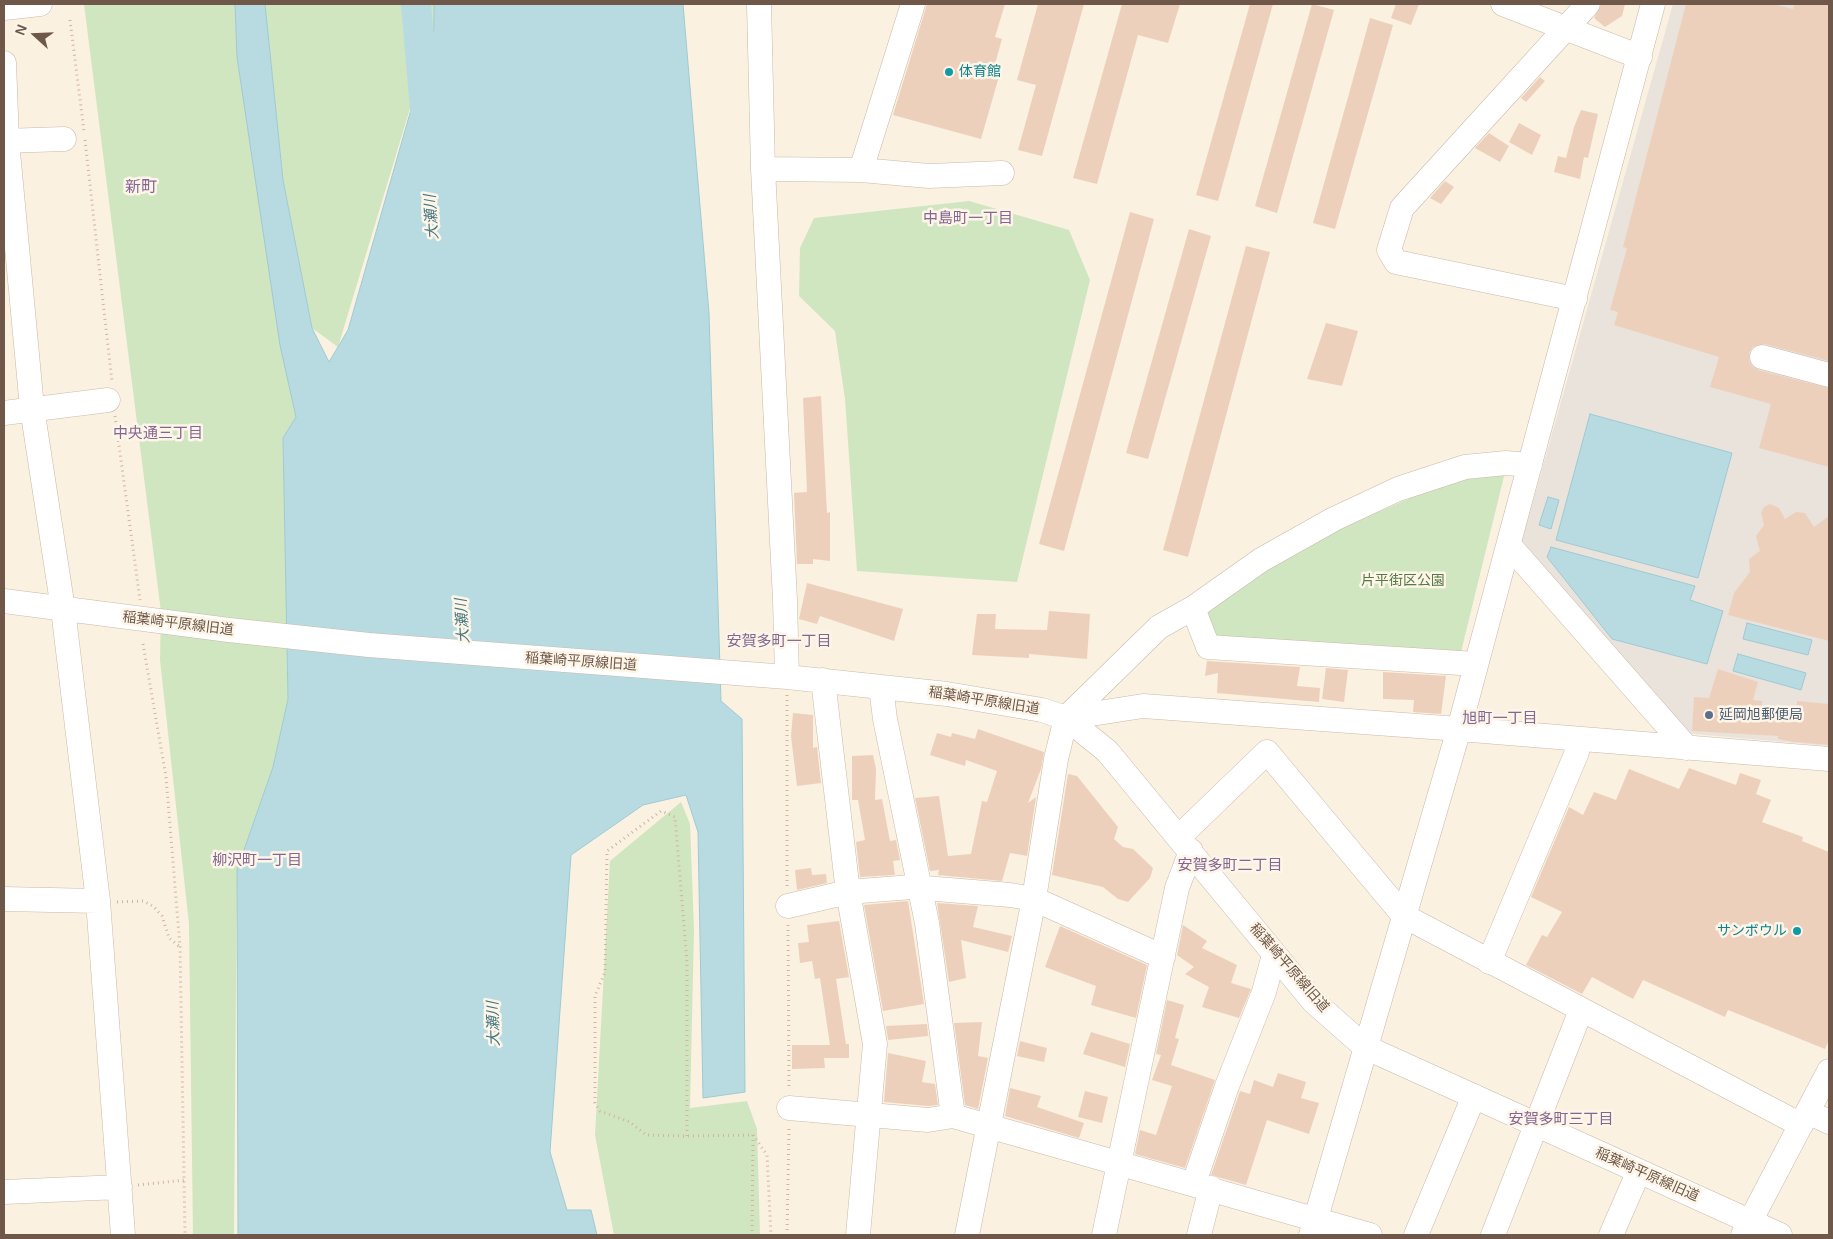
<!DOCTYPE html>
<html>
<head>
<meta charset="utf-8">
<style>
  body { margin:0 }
  #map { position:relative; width:1833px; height:1239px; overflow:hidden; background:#faf1e1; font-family:Helvetica,sans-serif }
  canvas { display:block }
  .frame { position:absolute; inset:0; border:5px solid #6f584a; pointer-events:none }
  .north { position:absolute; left:10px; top:10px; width:50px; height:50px; -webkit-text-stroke:4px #fdf5e7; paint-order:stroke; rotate:290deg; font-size:14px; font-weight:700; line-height:20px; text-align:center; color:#6f584a }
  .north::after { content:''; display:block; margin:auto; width:18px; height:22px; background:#6f584a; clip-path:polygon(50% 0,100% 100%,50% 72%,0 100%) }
</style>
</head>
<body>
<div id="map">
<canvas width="1833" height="1239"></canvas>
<div class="frame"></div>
<div class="north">N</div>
</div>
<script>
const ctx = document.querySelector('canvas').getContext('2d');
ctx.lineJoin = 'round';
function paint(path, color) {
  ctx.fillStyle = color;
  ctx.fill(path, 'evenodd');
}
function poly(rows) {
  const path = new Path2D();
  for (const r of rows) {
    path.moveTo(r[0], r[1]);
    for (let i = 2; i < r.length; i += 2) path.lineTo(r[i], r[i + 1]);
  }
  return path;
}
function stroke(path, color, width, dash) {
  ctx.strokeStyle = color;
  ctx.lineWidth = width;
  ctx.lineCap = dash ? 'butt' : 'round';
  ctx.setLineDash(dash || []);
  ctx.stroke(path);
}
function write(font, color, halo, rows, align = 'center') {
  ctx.font = font + ' Helvetica,"Noto Sans JP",sans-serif';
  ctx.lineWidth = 5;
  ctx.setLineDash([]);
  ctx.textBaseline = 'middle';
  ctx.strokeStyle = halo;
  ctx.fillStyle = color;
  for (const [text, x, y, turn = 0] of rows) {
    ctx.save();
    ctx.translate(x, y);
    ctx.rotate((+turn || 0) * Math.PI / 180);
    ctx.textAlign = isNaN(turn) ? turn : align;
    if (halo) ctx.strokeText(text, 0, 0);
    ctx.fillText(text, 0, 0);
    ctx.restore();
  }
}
paint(poly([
  [1673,4,1829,4,1829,746,1684,733,1641,678,1521,544]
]), '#e9e3dc');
paint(poly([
  [84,4,235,4,237,57,296,417,283,438,288,699,273,767,237,870,234,1235,193,1235,189,924,160,660,161,612],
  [265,4,434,4,434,29,338,347,312,328,283,180],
  [969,201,1069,230,1090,280,1017,582,857,571,845,399,835,331,799,296,800,248,814,218],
  [1506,468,1460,656,1209,643,1198,612,1317,539,1458,477],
  [681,802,690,824,694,930,690,1108,747,1101,757,1129,760,1235,614,1235,595,1135,610,861]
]), '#cfe6c1');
const water = poly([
  [235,4,265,4,283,180,312,328,329,362,348,330,434,29,434,4,683,4,709,313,721,701,742,719,745,1092,703,1098,698,832,686,795,643,805,571,855,550,1152,567,1210,591,1210,597,1235,238,1235,237,870,273,767,288,699,283,438,296,417,280,345,237,57,235,4],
  [1590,414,1732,453,1698,578,1556,540,1590,414],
  [1548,497,1559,500,1551,529,1539,525,1548,497],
  [1551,547,1695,586,1690,600,1723,611,1707,664,1612,639,1547,557,1551,547],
  [1747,623,1812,640,1808,655,1743,639,1747,623],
  [1738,654,1806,673,1801,690,1733,671,1738,654]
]);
paint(water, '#b8dbe2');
stroke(water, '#9fc9d3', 1);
stroke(poly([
  [416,4,425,110]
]), '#b8dbe2', 30);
paint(poly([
  [927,4,1005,4,995,37,1002,39,993,71,1000,73,981,139,893,115],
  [1038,4,1084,4,1042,156,1018,150,1036,85,1017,80],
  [1122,4,1180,4,1168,43,1138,35,1097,184,1073,178],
  [1250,4,1273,4,1218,201,1196,195],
  [1312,4,1334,10,1277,213,1255,206],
  [1396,4,1419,4,1411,25,1391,18],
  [1601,4,1625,4,1622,16,1605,27,1594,18],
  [1686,4,1773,4,1793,9,1794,4,1829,4,1829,361,1765,344,1753,347,1749,353,1749,360,1752,366,1758,370,1829,388,1829,467,1759,448,1771,404,1710,387,1719,357,1614,325,1618,312,1610,310,1627,248,1623,247],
  [1370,18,1393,25,1335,229,1313,223],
  [1540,77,1545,81,1526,102,1521,98],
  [1581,110,1598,114,1588,158,1584,157,1580,179,1554,172,1558,156,1566,158,1574,127],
  [1519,123,1541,135,1532,155,1509,142],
  [1489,133,1509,146,1500,162,1475,148],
  [1445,181,1454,187,1441,204,1430,198],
  [1130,212,1154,219,1064,551,1039,544],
  [1189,229,1211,236,1148,459,1126,453],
  [1246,246,1270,252,1188,557,1163,550],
  [1326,323,1358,331,1342,386,1307,379],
  [821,396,827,513,830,512,830,561,813,559,813,564,797,564,794,493,807,492,803,398],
  [1770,504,1779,508,1785,519,1796,512,1805,513,1814,527,1829,516,1829,641,1728,615,1734,593,1750,572,1749,559,1760,551,1756,536,1764,525,1761,513,1764,507],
  [807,583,903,609,894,641,820,616,817,624,799,619],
  [1049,611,1090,614,1087,659,1029,654,1029,658,972,655,977,614,996,614,995,629,1047,630],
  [1207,661,1300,667,1297,686,1320,688,1319,702,1217,693,1218,673,1205,676],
  [1326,668,1348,670,1344,702,1322,699],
  [1718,669,1758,682,1753,700,1762,701,1761,715,1796,718,1797,701,1829,704,1829,745,1794,742,1778,739,1778,736,1692,731,1694,697,1709,698],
  [1383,672,1446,676,1441,714,1413,712,1414,700,1383,699],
  [793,713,813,715,813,748,817,747,821,783,797,786,791,736],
  [978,729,1044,752,1041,769,1028,803,1036,797,1027,856,1010,853,1002,881,938,875,939,870,930,871,915,798,939,796,948,856,971,854,982,801,987,802,997,771,966,760,965,766,930,755,937,733,951,737,952,733,975,739],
  [873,755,876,769,875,800,882,799,890,841,896,840,900,860,893,861,895,875,860,877,856,842,865,840,858,800,852,800,852,756],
  [1689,768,1736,785,1740,773,1761,780,1756,794,1771,800,1762,822,1803,837,1802,841,1829,852,1829,1040,1825,1049,1728,1010,1725,1017,1643,980,1633,999,1592,977,1582,994,1526,965,1542,935,1547,937,1562,912,1531,897,1569,807,1583,815,1594,792,1616,800,1629,769,1679,789],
  [1068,774,1077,776,1118,827,1114,839,1123,847,1133,849,1153,868,1150,878,1128,902,1118,899,1103,887,1052,875],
  [811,868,812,875,826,874,827,883,797,890,795,870],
  [908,901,924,1004,883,1011,864,905],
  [937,903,978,906,973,927,1012,936,1008,952,961,940,966,978,949,982],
  [839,921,849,977,836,979,846,1044,843,1044,849,1044,849,1058,824,1058,825,1068,792,1069,792,1045,830,1045,820,978,815,979,812,961,800,963,798,943,809,942,807,925],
  [1183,925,1207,941,1202,948,1237,965,1231,983,1251,989,1239,1018,1202,1007,1209,987,1185,974,1194,967,1177,955],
  [1060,926,1147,965,1136,1018,1091,1005,1096,986,1045,967],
  [1167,1000,1184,1005,1175,1038,1179,1039,1171,1065,1215,1080,1185,1168,1135,1154,1140,1130,1156,1135,1172,1086,1152,1080,1161,1055,1156,1054],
  [982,1022,978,1056,988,1058,978,1109,965,1105,954,1023],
  [927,1024,928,1036,888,1040,886,1026],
  [1091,1032,1130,1044,1125,1067,1083,1054],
  [1020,1041,1047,1048,1044,1062,1017,1056],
  [888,1053,926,1061,922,1082,935,1084,938,1105,928,1106,884,1102],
  [1278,1073,1306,1082,1301,1098,1319,1103,1309,1134,1267,1120,1246,1185,1211,1175,1240,1091,1250,1094,1254,1080,1273,1087],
  [1010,1088,1041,1096,1037,1107,1084,1123,1079,1138,1005,1116],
  [1085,1091,1108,1097,1102,1123,1078,1117]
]), '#edd0bb');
const minor = poly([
  [759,4,763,169,785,600,787,677],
  [1503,4,1640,57],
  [4,8,40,4],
  [4,63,7,141,32,408,63,609,98,901,123,1235],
  [4,141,64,139],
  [763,169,861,170,929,176,1002,173],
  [861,170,913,4],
  [1575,299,1396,262,1389,250,1402,208,1588,4],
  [1762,357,1829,375],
  [4,413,108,400],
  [1509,545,1687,748],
  [4,601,229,630,369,645,787,677,947,694,1042,710,1066,718,1107,751,1314,1002,1365,1047,1780,1235],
  [1193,608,1208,647,1476,664],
  [823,680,848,892,875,1044,858,1235],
  [881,687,885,719,927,923,953,1116,1370,1235],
  [1066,718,1143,706,1459,729,1829,759],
  [1179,837,1267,752,1404,916,1801,1125],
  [4,899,98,901],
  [788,906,848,892,912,887,1010,895,1034,899,1163,957],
  [1489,962,1577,752,1577,739],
  [789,1108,928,1120,953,1116],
  [1808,1112,1829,1122],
  [1194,1183,1227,1086,1264,992,1274,955],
  [4,1192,120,1187],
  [967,1235,1034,899,1056,759,1066,718,1159,627,1193,608,1261,560,1334,519,1398,489,1465,467,1506,463,1530,465],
  [1104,1235,1177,888,1191,851],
  [1199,1235,1211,1188],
  [1311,1235,1459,729,1653,4],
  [1416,1235,1474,1096],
  [1493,1235,1581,1010],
  [1611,1235,1639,1171],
  [1743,1235,1829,1071]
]);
stroke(minor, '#c9b9a9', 25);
stroke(poly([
  [70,20,84,131],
  [85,140,112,382],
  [115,416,140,600],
  [143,644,166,777,180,947,185,1235],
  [787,695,787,886],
  [117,902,143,901,153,906,162,916,169,938,180,947],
  [788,925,789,1089],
  [753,1135,767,1155,771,1235],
  [687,1136,687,962,675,817,661,811,607,851,605,972,595,996,595,1103,600,1111,630,1122,646,1135,687,1136,753,1135,752,1235],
  [138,1185,185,1180],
  [787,1235,789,1128]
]), '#d2b49f', 3, [1, 4]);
stroke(minor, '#fff', 24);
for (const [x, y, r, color] of [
  [949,72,5,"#0f9aa8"],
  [1709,715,5,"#5c6f8a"],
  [1797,931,5,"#0f9aa8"]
]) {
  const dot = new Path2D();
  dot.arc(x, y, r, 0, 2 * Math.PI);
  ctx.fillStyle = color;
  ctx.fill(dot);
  stroke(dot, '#fdf5e7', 2);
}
write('14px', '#0d838f', '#fdf5e7', [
  ["体育館",959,72],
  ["サンボウル",1787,931,"right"]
], 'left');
write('14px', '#547a46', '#fdf5e7', [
  ["片平街区公園",1403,581]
]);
write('14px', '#6f584a', '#fdf5e7', [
  ["稲葉崎平原線旧道",178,624,7],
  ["稲葉崎平原線旧道",581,662,4],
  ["稲葉崎平原線旧道",984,701,9],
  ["稲葉崎平原線旧道",1289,968,49],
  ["稲葉崎平原線旧道",1647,1175,24]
]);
write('14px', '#4e5e75', '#fdf5e7', [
  ["延岡旭郵便局",1719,715]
], 'left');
write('italic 15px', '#467681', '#fdf5e7', [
  ["大瀬川",432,217,-94],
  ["大瀬川",463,621,-94],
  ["大瀬川",494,1024,-92]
]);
write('15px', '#846692', '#fdf5e7', [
  ["中島町一丁目",968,219],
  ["中央通三丁目",158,434],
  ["安賀多町一丁目",779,642],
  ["旭町一丁目",1500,719],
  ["柳沢町一丁目",257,861],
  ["安賀多町二丁目",1230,866],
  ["安賀多町三丁目",1561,1120]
]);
write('16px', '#846692', '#fdf5e7', [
  ["新町",141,188]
]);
</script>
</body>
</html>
